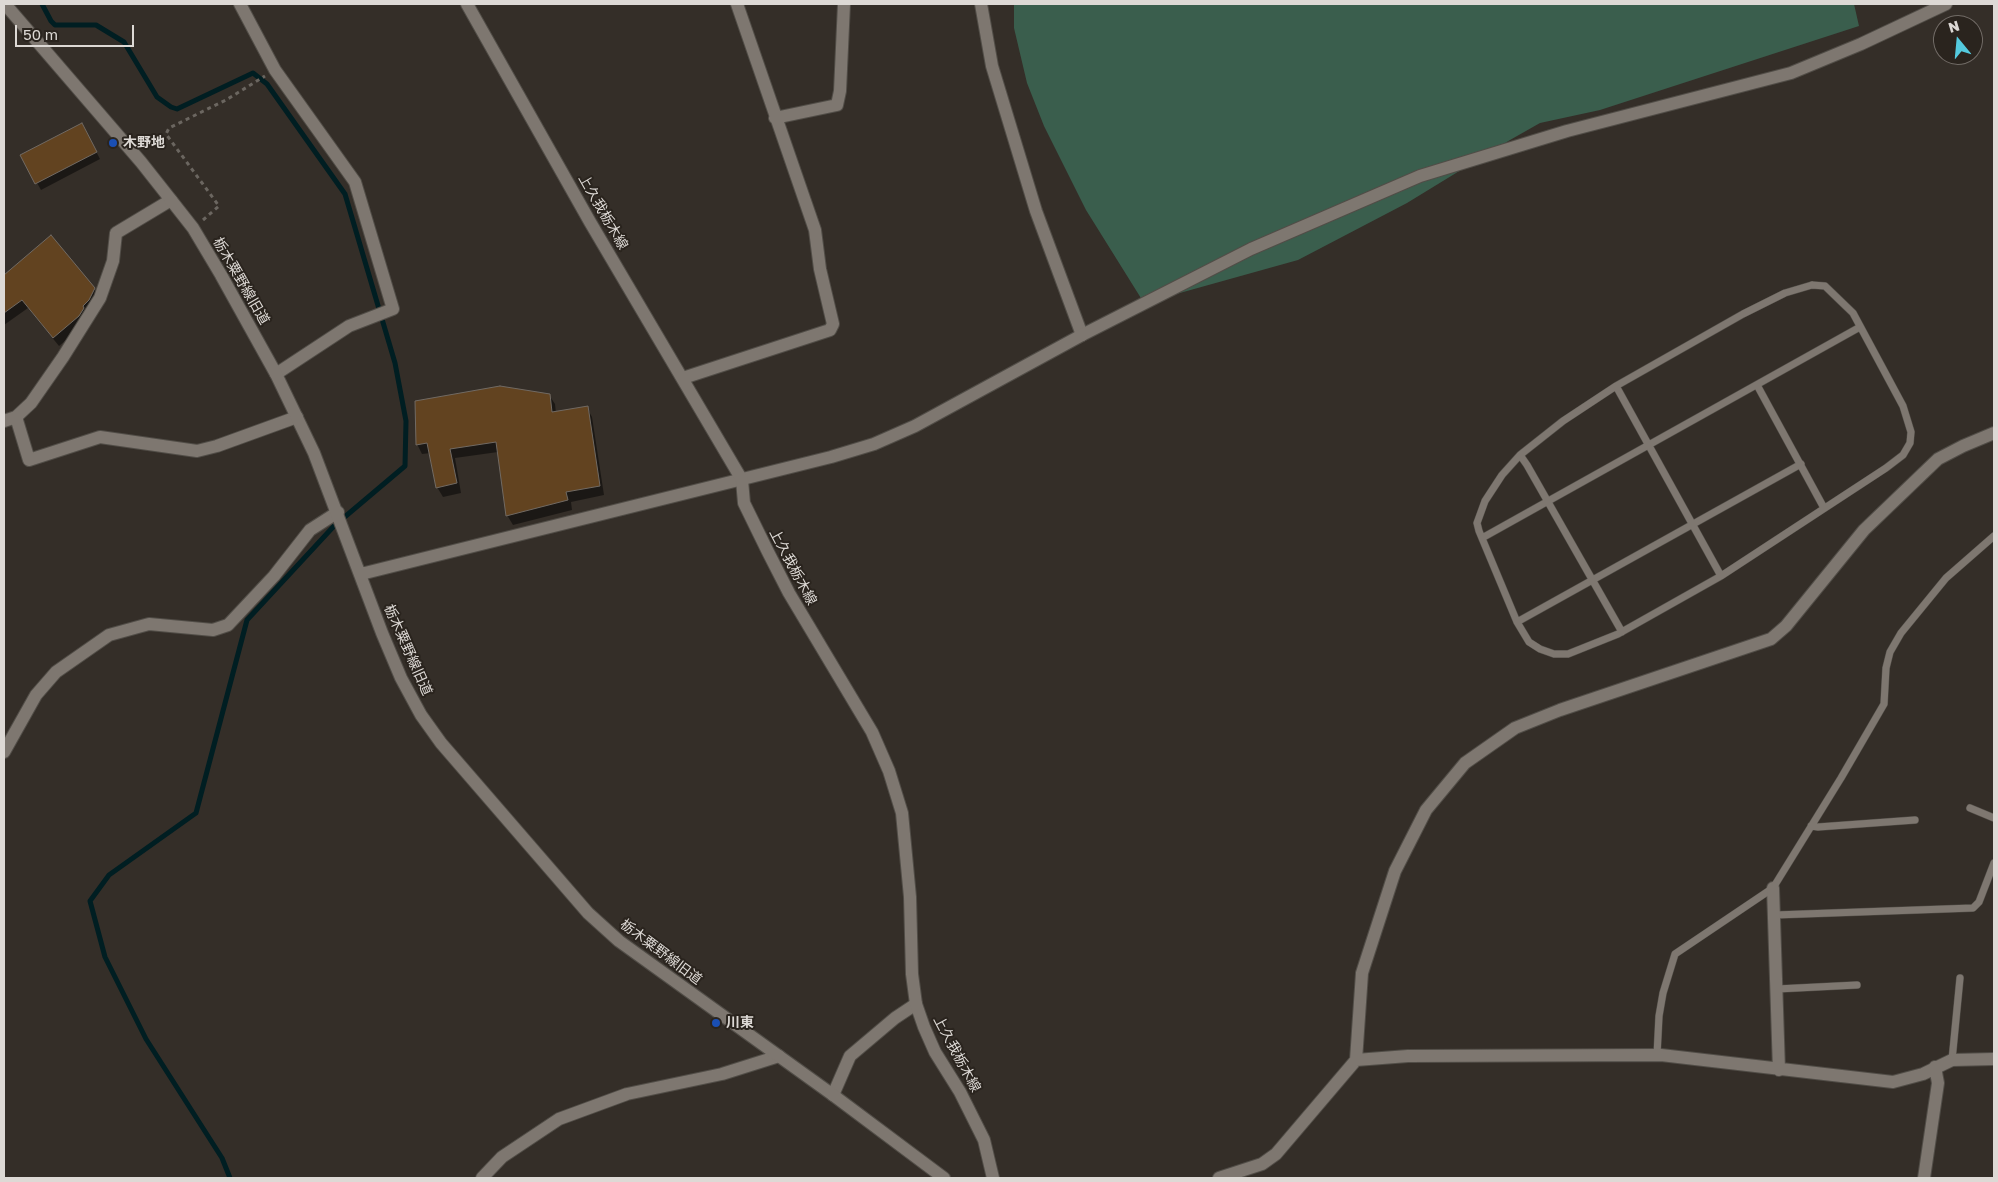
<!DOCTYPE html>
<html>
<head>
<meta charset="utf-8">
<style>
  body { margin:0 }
  #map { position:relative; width:1998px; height:1182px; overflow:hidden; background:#342e28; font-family:"Golos Text",sans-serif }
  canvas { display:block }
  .frame { position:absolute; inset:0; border:5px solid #ddd9d5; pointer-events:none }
  .north { position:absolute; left:1933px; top:15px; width:50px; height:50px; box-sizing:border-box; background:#2a241e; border:1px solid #726c67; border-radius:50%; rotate:343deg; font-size:14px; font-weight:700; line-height:20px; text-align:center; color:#ddd9d5 }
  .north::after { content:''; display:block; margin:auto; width:18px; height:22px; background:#54cade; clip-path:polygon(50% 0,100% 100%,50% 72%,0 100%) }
  .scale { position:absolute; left:15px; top:25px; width:119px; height:22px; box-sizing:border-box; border:2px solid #ddd9d5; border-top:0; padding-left:6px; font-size:15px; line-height:18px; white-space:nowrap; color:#ddd9d5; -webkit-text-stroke:4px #2a241e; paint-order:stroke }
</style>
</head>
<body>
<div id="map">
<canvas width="1998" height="1182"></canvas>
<div class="frame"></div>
<div class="north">N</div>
<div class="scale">50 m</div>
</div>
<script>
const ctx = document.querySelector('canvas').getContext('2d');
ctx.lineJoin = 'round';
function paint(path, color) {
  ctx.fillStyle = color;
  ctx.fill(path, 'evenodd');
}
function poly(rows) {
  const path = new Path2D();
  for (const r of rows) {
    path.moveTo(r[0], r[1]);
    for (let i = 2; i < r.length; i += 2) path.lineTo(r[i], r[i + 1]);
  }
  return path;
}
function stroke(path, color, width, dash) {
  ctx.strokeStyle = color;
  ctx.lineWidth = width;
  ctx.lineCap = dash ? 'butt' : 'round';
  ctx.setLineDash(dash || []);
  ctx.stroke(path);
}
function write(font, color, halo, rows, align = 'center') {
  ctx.font = font + ' "Golos Text","Noto Sans JP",sans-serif';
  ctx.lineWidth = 4;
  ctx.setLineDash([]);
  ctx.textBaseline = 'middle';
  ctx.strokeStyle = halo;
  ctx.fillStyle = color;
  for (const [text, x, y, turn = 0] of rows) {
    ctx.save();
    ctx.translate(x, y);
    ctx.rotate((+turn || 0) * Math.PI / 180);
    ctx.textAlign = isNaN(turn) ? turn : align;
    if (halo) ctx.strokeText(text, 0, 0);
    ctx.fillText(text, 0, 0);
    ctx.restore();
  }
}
paint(poly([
  [1014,4,1854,4,1859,26,1600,110,1540,123,1510,140,1407,203,1298,260,1144,303,1086,210,1044,126,1027,83,1014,28]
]), '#3a5e4d');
paint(poly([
  [82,124,100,159,41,190,22,156],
  [51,237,94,288,99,298,84,325,59,346,28,308,4,325,4,282,6,281,4,276],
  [549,395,555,404,556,413,587,408,592,417,604,495,571,502,572,510,513,525,507,515,498,452,455,458,461,493,443,497,437,487,431,453,422,454,417,444]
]), '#0007');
stroke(poly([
  [42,4,51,21,55,25,96,25,124,42,157,97,171,107,177,109,253,73,267,84,345,194,395,363,406,421,405,466,334,526,247,620,196,813,109,875,90,901,105,957,146,1039,222,1158,230,1178]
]), '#001e22', 5);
const building = poly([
  [82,123,97,152,35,184,20,155,82,123],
  [51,235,95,288,89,300,83,306,84,308,79,316,53,338,22,300,4,313,4,275,51,235],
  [500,386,550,394,552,412,588,406,600,486,566,492,568,500,506,516,496,442,450,449,457,483,436,488,427,443,416,445,415,401,500,386]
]);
paint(building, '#624320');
stroke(building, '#716a63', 1);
const service = poly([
  [1812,285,1825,286,1853,313,1903,406,1911,432,1910,443,1903,455,1886,468,1721,576,1618,634,1568,654,1554,654,1540,649,1529,642,1517,622,1479,531,1477,523,1485,501,1502,475,1520,455,1563,421,1616,386,1743,314,1785,293,1812,285],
  [1757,385,1824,508],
  [1616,386,1721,576],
  [1520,455,1527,465,1622,632],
  [1482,538,1860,327],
  [1517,622,1801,464],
  [1970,808,1994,818],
  [1811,826,1818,827,1915,820],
  [1775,915,1973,908,1979,902,1994,863],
  [1777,989,1857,985],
  [1657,1055,1659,1016,1663,993,1675,954,1773,888,1841,778,1884,704,1886,668,1890,652,1901,633,1946,578,1994,536],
  [1952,1060,1960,978]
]);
const minor = poly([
  [240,4,275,70,355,182,393,309,349,326,276,374],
  [981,4,992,66,1036,211,1082,335],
  [775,118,837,105,840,91,844,4],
  [683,378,830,330,833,324,820,269,815,230,737,4],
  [16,417,31,403,63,357,100,298,113,261,116,233,171,200],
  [4,421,16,417,29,460,100,437,197,451,217,446,297,417],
  [4,752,36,695,56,672,109,635,149,624,213,630,228,625,274,576,310,530,338,512],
  [1773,888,1779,1070],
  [1356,1060,1408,1056,1661,1055,1893,1082,1923,1074,1952,1060,1994,1059],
  [833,1095,850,1056,895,1018,916,1004],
  [482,1178,502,1157,559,1119,627,1094,722,1074,779,1056],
  [1219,1178,1262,1164,1276,1154,1356,1060,1362,973,1395,871,1426,810,1465,763,1515,728,1560,710,1771,639,1786,626,1864,530,1938,459,1963,446,1994,433],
  [1924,1178,1938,1083,1935,1067]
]);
const tertiary = poly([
  [5,4,141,162,171,200,193,228,221,275,276,374,314,453,382,633,401,678,421,715,441,743,588,913,619,941,833,1095,944,1178],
  [361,574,831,457,874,444,915,426,1082,335,1251,249,1420,176,1567,131,1791,73,1861,44,1946,4]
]);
const secondary = poly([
  [467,4,590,222,742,480,744,503,768,552,789,593,872,732,889,771,902,813,910,897,912,974,916,1004,924,1027,935,1052,960,1092,984,1140,993,1178]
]);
stroke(service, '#514d47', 8);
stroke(minor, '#514d47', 14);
stroke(tertiary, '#514d47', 14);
stroke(secondary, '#514d47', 14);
stroke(poly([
  [203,220,219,206,166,134,169,128,226,100,265,76]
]), '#6b6660', 3, [4, 4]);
stroke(service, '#7e7770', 7);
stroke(minor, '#7e7770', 12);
stroke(tertiary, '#7e7770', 12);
stroke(secondary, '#7e7770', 12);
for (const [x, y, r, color] of [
  [113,143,5,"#1a4fb4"],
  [716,1023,5,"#1a4fb4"]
]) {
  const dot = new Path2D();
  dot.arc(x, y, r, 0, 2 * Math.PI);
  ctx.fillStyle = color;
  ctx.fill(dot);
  stroke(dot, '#2a241e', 2);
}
write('bold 14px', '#ddd9d5', '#2a241e', [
  ["木野地",123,143],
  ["川東",726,1023]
], 'left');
write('14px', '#ddd9d5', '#2a241e', [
  ["上久我栃木線",603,212,60],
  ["栃木粟野線旧道",241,281,60],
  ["上久我栃木線",793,567,62],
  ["栃木粟野線旧道",408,650,66],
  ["栃木粟野線旧道",661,952,37],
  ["上久我栃木線",957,1054,62]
]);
</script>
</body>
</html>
